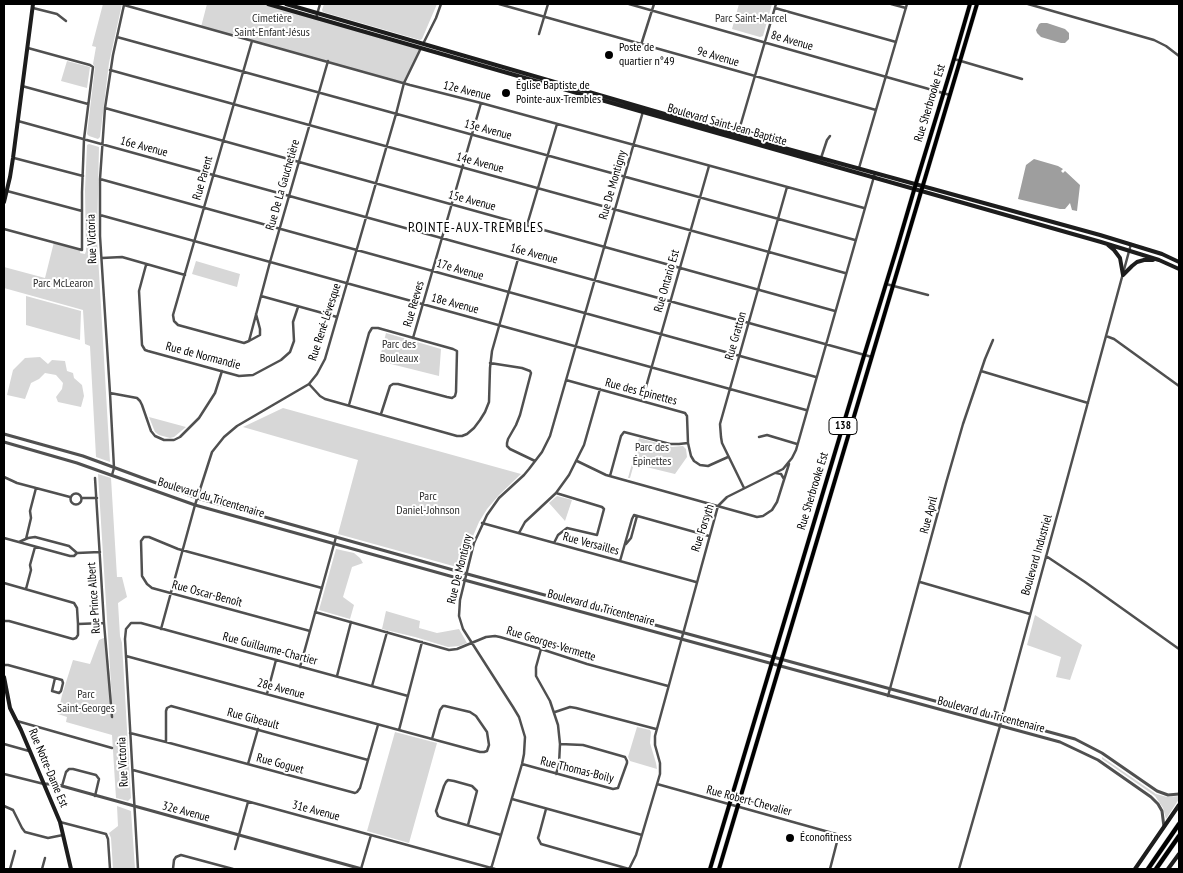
<!DOCTYPE html>
<html>
<head>
<meta charset="utf-8">
<style>
  body { margin:0 }
  #map { position:relative; width:1183px; height:873px; overflow:hidden; background:#fff; font-family:"PT Sans Narrow",sans-serif }
  canvas { display:block }
  .frame { position:absolute; inset:0; border:5px solid #000; pointer-events:none }
</style>
</head>
<body>
<div id="map">
<canvas width="1183" height="873"></canvas>
<div class="frame"></div>
</div>
<script>
const ctx = document.querySelector('canvas').getContext('2d');
ctx.lineJoin = 'round';
function paint(path, color) {
  ctx.fillStyle = color;
  ctx.fill(path, 'evenodd');
}
function poly(rows) {
  const path = new Path2D();
  for (const r of rows) {
    if (r.length === 3) {
      path.moveTo(r[0] + r[2], r[1]);
      path.arc(r[0], r[1], r[2], 0, 2 * Math.PI);
      continue;
    }
    path.moveTo(r[0], r[1]);
    for (let i = 2; i < r.length; i += 2) path.lineTo(r[i], r[i + 1]);
  }
  return path;
}
function stroke(path, color, width, dash) {
  ctx.strokeStyle = color;
  ctx.lineWidth = width;
  ctx.lineCap = dash ? 'butt' : 'round';
  ctx.setLineDash(dash || []);
  ctx.stroke(path);
}
function write(font, color, halo, rows, align = 'center') {
  ctx.font = font + ' "PT Sans Narrow",sans-serif';
  ctx.lineWidth = 4;
  ctx.setLineDash([]);
  ctx.textBaseline = 'middle';
  ctx.strokeStyle = halo;
  ctx.fillStyle = color;
  for (const [text, x, y, turn = 0] of rows) {
    ctx.save();
    ctx.translate(x, y);
    ctx.rotate((+turn || 0) * Math.PI / 180);
    ctx.textAlign = isNaN(turn) ? turn : align;
    if (halo) ctx.strokeText(text, 0, 0);
    ctx.fillText(text, 0, 0);
    ctx.restore();
  }
}
paint(poly([
  [103,4,122,4,109,63,100,137,98,139,89,136,87,134,95,67,93,64,96,47,92,46],
  [207,4,268,4,421,48,404,83,201,27],
  [324,4,437,4,422,39,420,40,323,12,322,10],
  [739,4,772,4,763,36,760,37,732,29],
  [67,61,90,67,87,88,61,81],
  [89,144,99,147,97,238,110,462,96,457,90,346,85,344,83,310,4,288,4,267,45,278,54,242,81,250,80,253,85,254,86,251,85,190,87,145],
  [196,261,240,274,237,287,192,274],
  [26,296,81,311,80,340,26,325],
  [386,333,441,349,439,376,379,361],
  [40,357,48,364,52,360,65,361,67,371,73,373,74,378,82,385,84,396,81,407,58,402,56,397,62,389,63,383,56,375,45,373,39,379,31,383,25,399,7,395,13,370,25,358],
  [283,408,521,474,499,495,487,509,479,522,473,536,464,569,338,534,358,460,243,427],
  [149,417,186,427,174,437,170,438,159,435,155,432],
  [639,438,672,447,683,446,686,449,687,457,675,474,634,464,630,478,628,478],
  [98,474,111,478,117,577,122,577,127,597,118,603,120,636,122,643,131,798,128,801,116,798,112,735,66,722,67,717,58,714,62,695,73,660,90,664,99,640,106,637,112,700],
  [557,496,572,500,565,521,549,503],
  [336,549,354,553,360,558,363,563,352,567,343,597,354,605,350,619,319,610],
  [386,611,420,621,419,628,437,633,459,629,467,643,459,646,448,647,415,637,382,629],
  [1035,615,1082,645,1070,680,1056,677,1061,657,1027,645],
  [637,727,650,730,651,732,650,743,656,763,657,769,630,761,628,757],
  [395,732,437,743,409,843,367,831],
  [1102,757,1156,794,1167,797,1179,796,1179,799,1166,819,1163,808,1155,796,1102,759],
  [117,806,131,811,135,869,113,869,111,838,109,833,118,826]
]), '#d7d7d7');
paint(poly([
  [1041,23,1047,23,1065,29,1069,33,1069,39,1065,43,1061,43,1041,37,1037,33,1036,30,1039,24],
  [1034,159,1058,166,1063,169,1061,171,1063,173,1065,171,1080,185,1077,211,1072,210,1070,203,1065,209,1060,209,1018,199,1026,165]
]), '#9e9e9e');
const primary = poly([
  [710,869,863,359,897,248,917,180,954,59,970,4],
  [719,869,977,4]
]);
const motorway = poly([
  [1148,869,1179,824],
  [1156,869,1179,836]
]);
stroke(primary, '#dbdbdb', 5);
stroke(motorway, '#dbdbdb', 5.5);
stroke(poly([
  [499,4,876,110],
  [629,4,950,95],
  [891,4,906,8],
  [1028,4,1154,40,1166,46,1179,56],
  [124,5,410,85,481,103,864,208],
  [33,8,57,14,66,21],
  [775,8,896,42],
  [316,18,320,4],
  [539,34,548,4],
  [117,37,855,240],
  [423,44,436,18,441,4],
  [641,45,654,4],
  [954,59,1022,79],
  [110,70,845,273],
  [22,86,88,104],
  [105,108,835,311],
  [18,121,872,357],
  [737,137,776,4],
  [14,158,83,176],
  [821,158,827,140,830,136],
  [859,168,907,4],
  [100,179,816,377],
  [7,191,82,211],
  [100,215,806,410],
  [527,225,557,124],
  [4,229,82,250,82,192,84,139,93,67,90,65,28,48],
  [102,258,122,257,185,275],
  [146,265,139,291,142,345,145,350,148,351,239,376,253,375,281,360,290,352,294,341,293,322,298,307],
  [886,284,928,295],
  [261,296,337,317],
  [256,314,260,329,260,335,249,341,270,262,328,61],
  [1106,336,1114,339,1179,386],
  [413,338,481,103],
  [249,341,244,343,178,325,174,321,173,315,252,41],
  [490,363,522,368,530,371,531,373,520,415,516,425,508,439,507,443,507,446,510,449,535,461],
  [981,371,1088,403],
  [566,380,685,413,687,416,688,443,691,456,694,461,700,465,708,466,728,457],
  [309,384,320,396,325,399,457,436,462,436,467,434,474,428,480,420,485,412,489,402,490,368,492,351,518,259],
  [110,393,137,398,140,401,142,405,151,431,155,436,164,440,174,440,180,437,199,418,215,393,222,371],
  [642,401,709,166],
  [349,405,369,333,372,328,378,328,453,349,457,351,456,392,455,396,452,398,447,397,398,384,393,384,390,386,381,414],
  [759,437,767,435,797,444],
  [577,461,606,475,757,517,763,516,772,510,777,502,789,464],
  [776,473,781,474,784,479],
  [112,475,114,468,110,393,100,236,100,179,105,108,113,55,124,5],
  [610,476,621,436,624,432,670,444,679,444,688,443],
  [4,477,17,483,70,497],
  [95,478,104,623,112,717],
  [744,488,722,443,721,437,720,424,787,187],
  [76,499,5.5],
  [82,498,97,498],
  [482,523,696,582],
  [519,533,525,522,556,493,569,475,584,445,600,389],
  [4,538,70,556,74,556,77,553,100,552],
  [26,539,31,518,30,511,36,488],
  [19,542,28,538,35,537,69,546,77,553],
  [554,543,558,535,567,528,597,535,604,509,602,507,556,493],
  [626,544,631,538,637,516],
  [1046,556,1085,582,1179,649],
  [620,561,632,519,634,515,709,536],
  [920,582,1030,614],
  [4,583,74,603,77,608,78,624],
  [26,589,31,570,30,565,35,547],
  [315,612,449,650,457,649,486,637,495,636,500,637,541,649,587,664,668,686],
  [4,621,9,621,73,639,76,638,78,635,78,624,104,623],
  [161,629,195,505,212,452,224,437,237,426,309,384,317,374,325,359,396,114,404,83,421,48],
  [310,631,152,588,147,584,142,576,141,541,144,537,149,537,178,549,322,588],
  [541,649,536,667,536,676,550,701,558,725,560,744,559,764,556,774],
  [126,656,480,752,484,752,487,751,489,745,487,732,476,716,470,712,445,706,443,706,440,710,432,739],
  [4,665,8,665,55,678,62,680,63,683,61,691,59,693,52,691,55,678],
  [300,667,336,537],
  [337,676,351,622],
  [372,686,387,632],
  [267,694,276,660],
  [888,696,946,483,963,424,985,359,993,340],
  [555,712,570,707,576,708,656,729],
  [17,721,112,748],
  [399,730,422,642],
  [130,733,166,742,355,793,357,792,360,788,378,725],
  [166,742,166,711,167,708,171,706,368,760],
  [4,744,29,751],
  [248,764,258,729],
  [522,764,613,789,618,788,627,763,627,761,625,757,583,745,560,744],
  [133,770,495,869],
  [4,774,44,784],
  [657,784,836,834,838,838,830,869],
  [62,786,66,772,69,769,73,769,96,775,99,779,95,796],
  [512,799,642,835],
  [4,806,13,810,22,828,25,832,48,838,63,835],
  [546,809,539,835,538,838,541,844,629,869],
  [60,822,106,834,108,839,110,869],
  [468,825,477,791,472,786,454,781,448,780,446,782,444,786,437,808,436,811,438,816,442,818,501,835],
  [235,849,248,802],
  [10,869,15,851],
  [42,869,45,858],
  [138,869,125,639,126,629,131,623,141,623,408,696],
  [173,869,174,860,176,857,181,855,233,869],
  [361,869,371,835],
  [491,869,522,764,524,754,525,737,519,717,513,707,463,629,459,616,460,600,474,543,487,515,499,498,524,475,529,469,542,452,550,436,644,108],
  [629,869,636,855,660,774,660,763,655,745,655,736,718,506,727,497,783,469,792,458,796,450,875,173],
  [959,869,1000,726,1131,244]
]), '#505050', 2.5);
stroke(poly([
  [4,434,83,456,197,498,471,575,1075,739,1102,753,1157,791,1168,795,1179,794],
  [4,442,77,463,195,505,468,581,1060,742,1098,760,1151,797,1158,804,1162,811,1164,827],
  [44,784,54,784,62,786,362,869]
]), '#505050', 3);
stroke(poly([
  [268,4,643,112,1101,242,1159,260,1179,269],
  [286,4,737,135,1100,235,1162,254,1179,262],
  [4,202,10,177,13,158,33,4],
  [1108,245,1114,250,1120,258,1123,275],
  [1123,275,1132,266,1137,262,1144,260,1153,260],
  [4,677,10,708,21,730,60,822,71,869],
  [1135,869,1179,805],
  [1168,869,1179,854]
]), '#1d1d1d', 4);
stroke(primary, '#000', 4);
stroke(motorway, '#000', 4.5);
for (const [x, y, r, color] of [
  [609,55,5,"#000"],
  [506,93,5,"#000"],
  [790,838,5,"#000"]
]) {
  const dot = new Path2D();
  dot.arc(x, y, r, 0, 2 * Math.PI);
  ctx.fillStyle = color;
  ctx.fill(dot);
  stroke(dot, '#fff', 2);
}
for (const [x, y, w] of [
  [843,426,28]
]) {
  const box = new Path2D();
  box.roundRect(x - w / 2, y - 8.5, w, 17, 4);
  ctx.fillStyle = '#fff';
  ctx.fill(box);
  stroke(box, '#000', 1);
}
write('bold 11px', '#000', null, [
  ["138",843,426]
]);
write('12px', '#2e2e2e', '#fff', [
  ["Cimetière",272,19],
  ["Saint-Enfant-Jésus",272,33],
  ["Parc Saint-Marcel",751,19],
  ["Parc McLearon",63,284],
  ["Parc des",399,345],
  ["Bouleaux",399,359],
  ["Parc des",652,448],
  ["Épinettes",652,462],
  ["Parc",428,497],
  ["Daniel-Johnson",428,511],
  ["Parc",86,695],
  ["Saint-Georges",86,709]
]);
write('12px', '#000', '#fff', [
  ["8e Avenue",792,41,16],
  ["9e Avenue",718,57,16],
  ["12e Avenue",467,91,14],
  ["Rue Sherbrooke Est",930,103,-73],
  ["Boulevard Saint-Jean-Baptiste",727,125,16],
  ["13e Avenue",488,130,15],
  ["16e Avenue",144,147,15],
  ["14e Avenue",480,163,15],
  ["Rue Parent",203,178,-74],
  ["Rue De La Gauchetière",283,185,-74],
  ["Rue De Montigny",613,185,-74],
  ["15e Avenue",472,201,15],
  ["Rue Victoria",92,239,-92],
  ["16e Avenue",534,254,15],
  ["17e Avenue",460,270,16],
  ["Rue Ontario Est",667,281,-74],
  ["Rue Reeves",414,304,-74],
  ["18e Avenue",455,304,15],
  ["Rue René-Lévesque",325,322,-72],
  ["Rue Gratton",736,336,-74],
  ["Rue de Normandie",203,356,15],
  ["Rue des Épinettes",641,392,15],
  ["Rue Sherbrooke Est",813,491,-73],
  ["Boulevard du Tricentenaire",211,498,17],
  ["Rue April",929,515,-75],
  ["Rue Forsyth",703,528,-72],
  ["Rue Versailles",591,544,15],
  ["Boulevard Industriel",1037,555,-74],
  ["Rue De Montigny",460,569,-76],
  ["Rue Oscar-Benoît",207,594,15],
  ["Rue Prince Albert",94,598,-94],
  ["Boulevard du Tricentenaire",601,608,15],
  ["Rue Georges-Vermette",551,644,17],
  ["Rue Guillaume-Chartier",270,649,15],
  ["28e Avenue",281,689,15],
  ["Boulevard du Tricentenaire",991,715,15],
  ["Rue Gibeault",253,719,15],
  ["Rue Victoria",123,762,-93],
  ["Rue Goguet",280,764,15],
  ["Rue Notre-Dame Est",48,768,67],
  ["Rue Thomas-Boily",577,770,14],
  ["Rue Robert-Chevalier",749,801,15],
  ["31e Avenue",316,811,15],
  ["32e Avenue",186,812,15]
]);
write('12px', '#000', '#fff', [
  ["Poste de",619,48],
  ["quartier n°49",619,62],
  ["Église Baptiste de",516,86],
  ["Pointe-aux-Trembles",516,100],
  ["Éconofitness",800,838]
], 'left');
ctx.letterSpacing = '1px';
write('14px', '#000', '#fff', [
  ["POINTE-AUX-TREMBLES",476,228]
]);
ctx.letterSpacing = '0px';
</script>
</body>
</html>
